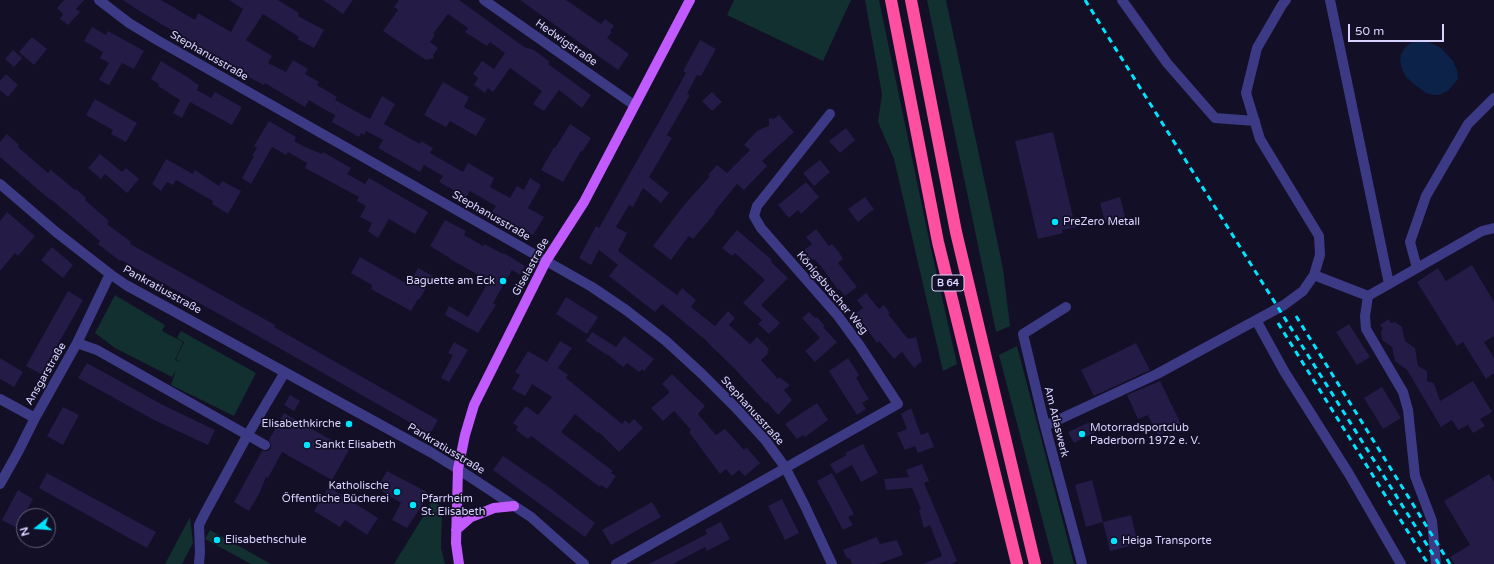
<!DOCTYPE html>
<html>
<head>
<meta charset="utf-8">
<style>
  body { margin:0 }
  #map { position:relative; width:1494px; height:564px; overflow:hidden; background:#130f26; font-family:"Varela Round",sans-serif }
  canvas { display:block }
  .north { position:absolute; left:16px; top:508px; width:40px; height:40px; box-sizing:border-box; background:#130f26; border:1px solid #625e7d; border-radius:50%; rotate:253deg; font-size:11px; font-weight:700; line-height:16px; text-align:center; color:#d9d4ff }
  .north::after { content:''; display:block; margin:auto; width:14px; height:18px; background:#00e5ff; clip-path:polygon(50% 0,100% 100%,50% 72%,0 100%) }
  .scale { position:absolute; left:1348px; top:24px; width:96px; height:18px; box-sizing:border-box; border:2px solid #d9d4ff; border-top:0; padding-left:5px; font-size:12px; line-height:14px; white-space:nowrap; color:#d9d4ff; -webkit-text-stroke:3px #130f26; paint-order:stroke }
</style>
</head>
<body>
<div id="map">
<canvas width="1494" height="564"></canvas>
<div class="north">N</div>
<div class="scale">50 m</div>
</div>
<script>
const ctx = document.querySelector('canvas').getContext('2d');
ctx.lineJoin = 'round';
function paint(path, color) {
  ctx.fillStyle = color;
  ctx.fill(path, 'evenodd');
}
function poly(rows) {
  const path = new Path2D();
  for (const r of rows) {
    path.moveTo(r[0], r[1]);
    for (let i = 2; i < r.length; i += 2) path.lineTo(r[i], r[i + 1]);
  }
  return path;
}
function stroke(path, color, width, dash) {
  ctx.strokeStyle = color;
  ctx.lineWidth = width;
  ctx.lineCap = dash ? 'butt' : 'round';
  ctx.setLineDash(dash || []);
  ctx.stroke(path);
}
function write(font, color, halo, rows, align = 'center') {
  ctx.font = font + ' "Varela Round",sans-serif';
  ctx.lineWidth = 3.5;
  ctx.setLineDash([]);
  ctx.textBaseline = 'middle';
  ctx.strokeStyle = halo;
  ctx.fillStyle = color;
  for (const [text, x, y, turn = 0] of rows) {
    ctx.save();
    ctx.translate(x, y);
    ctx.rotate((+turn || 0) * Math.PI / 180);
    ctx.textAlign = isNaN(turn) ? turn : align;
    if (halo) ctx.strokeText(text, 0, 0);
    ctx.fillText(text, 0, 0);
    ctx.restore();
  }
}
paint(poly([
  [734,0,851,0,823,61,727,15],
  [865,0,879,0,930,244,957,364,943,371,894,159,878,122,882,94],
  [927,0,946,0,992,216,1003,269,1010,326,996,332],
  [115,295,165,325,162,331,183,342,175,360,180,362,176,359,184,342,177,338,181,331,256,373,234,416,171,385,176,370,172,377,115,348,95,333],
  [1017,346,1074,564,1054,564,999,355],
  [435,497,442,512,441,548,445,564,394,564],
  [190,517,193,543,182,564,165,564],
  [210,530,271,564,251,564,205,539]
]), '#12302f');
paint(poly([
  [1418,41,1426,41,1433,44,1441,48,1453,61,1457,70,1458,79,1448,91,1439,95,1433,95,1426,93,1414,84,1406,77,1402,69,1400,61,1401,54,1405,48,1410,43]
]), '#0c2248');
paint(poly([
  [64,0,84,0,76,9,80,12,68,25,60,19,63,14,57,8],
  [123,0,161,0,195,20,198,13,231,32,243,9,229,0,278,0,299,13,298,16,324,30,314,48,297,39,299,37,263,14,246,40,272,56,268,63,286,72,293,60,308,69,305,74,319,82,317,85,337,97,335,100,370,119,382,96,395,104,384,124,420,144,421,141,433,148,430,153,463,172,468,163,494,178,490,187,510,198,517,186,524,190,530,178,541,185,528,208,544,217,533,235,492,212,496,206,470,191,466,197,439,182,443,176,424,165,420,172,378,148,383,140,366,131,364,135,361,133,359,137,332,122,335,115,322,108,309,100,305,107,265,83,264,85,254,80,138,10],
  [323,0,353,0,343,14],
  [399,0,459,0,524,47,534,50,550,62,548,64,591,95,582,108,559,90,544,111,533,104,542,91,510,68,493,92,488,88,485,93,474,85,478,78,473,74,482,61,494,69,505,53,490,42,487,46,465,32,468,28,448,14,433,34,435,35,430,42,438,48,433,55,434,58,426,60,383,31,398,10,394,7],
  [520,0,566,0,601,24,605,19,614,26,610,31,612,32,607,38,629,54,618,70],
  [92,27,106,35,108,31,144,51,134,69,122,63,109,85,99,80,109,63,100,58,103,52,84,41],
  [32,37,47,49,34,65,19,52],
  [700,40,716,49,701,76,697,75,687,94,690,95,667,135,672,138,649,177,669,193,661,203,643,188,633,207,629,205,616,227,627,233,618,251,677,295,682,288,696,300,691,307,715,326,728,311,735,318,729,325,750,344,757,337,769,349,767,352,768,354,761,360,778,379,779,377,790,385,784,390,792,400,778,415,767,402,766,403,734,368,707,342,708,342,662,304,655,312,609,276,618,265,599,250,591,265,579,258,596,226,599,228,660,120,686,73,683,71],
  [13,50,22,58,14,67,5,59],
  [161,61,192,80,192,81,199,85,197,90,211,98,215,92,242,107,232,125,190,102,182,118,173,113,180,100,158,86,159,84,151,79],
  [6,74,18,85,8,97,0,90,0,81],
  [443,82,469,97,464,107,486,119,476,136,450,121,446,127,424,115],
  [712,92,722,102,712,111,702,101],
  [95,99,137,123,126,142,111,134,113,130,86,115],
  [779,115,794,132,762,161,767,166,744,190,737,184,714,212,715,213,693,239,689,236,671,260,653,246,684,205,710,176,708,175,717,165,727,173,750,150,744,145,756,132,763,128,769,126,769,118,774,119],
  [269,121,296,137,294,141,305,147,322,154,323,152,351,168,347,174,365,184,369,178,428,212,415,234,389,219,378,238,368,231,372,223,360,217,366,206,357,201,359,197,305,168,307,163,288,152,286,155,272,147,251,184,242,178,254,156,252,156,257,148,254,146],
  [570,124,591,138,582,152,581,151,563,182,541,170,554,147,555,148],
  [846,128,855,140,840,153,829,141],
  [1053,132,1073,217,1075,217,1078,227,1062,230,1063,233,1038,239,1015,141],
  [7,134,19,145,18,147,48,173,51,170,75,190,76,189,86,198,85,200,109,221,107,224,131,242,130,244,275,325,274,327,438,420,430,434,237,324,121,260,120,261,98,244,100,241,53,201,48,198,0,157,0,142],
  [100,154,122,172,126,168,139,179,127,193,105,174,101,179,88,168],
  [166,159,193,174,195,170,219,186,222,181,241,191,228,214,212,204,213,201,176,180,173,185,167,182,161,191,152,184],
  [820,160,830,172,814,186,803,173],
  [806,182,819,197,801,214,798,210,789,218,778,205],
  [865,197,874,209,858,222,848,209],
  [1120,197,1125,217,1105,222,1100,203],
  [7,212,35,236,18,256,15,253,0,271,0,221],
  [445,220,466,231,464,235,483,246,484,244,503,254,504,253,525,266,520,275,512,270,493,303,496,305,478,333,445,315,449,306,468,317,489,281,450,259,450,258,430,246],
  [816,229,829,246,832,244,838,251,843,259,838,263,857,287,845,296,839,289,838,290,820,265,814,259,812,260,804,250,812,244,806,237],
  [737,230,772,260,771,262,788,278,761,305,780,323,769,334,758,324,762,320,743,303,765,280,735,253,732,256,722,248],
  [52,247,73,265,63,278,41,260],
  [360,257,409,285,418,268,433,276,419,300,418,299,411,311,371,289,372,285,351,273],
  [1472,265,1494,302,1494,336,1484,342,1494,358,1494,373,1486,379,1463,342,1457,346,1417,282,1438,268,1446,281],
  [68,291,83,300,41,374,26,366],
  [866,293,879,309,884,305,890,313,888,314,908,339,916,337,922,361,914,368,902,352,894,359,879,341,877,343,856,313,863,308,857,300],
  [566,297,598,317,587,334,556,314],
  [809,312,815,318,817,317,825,326,823,327,837,342,815,362,805,351,820,338,802,318],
  [1389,319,1391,323,1395,322,1402,327,1405,341,1415,348,1418,366,1427,371,1427,381,1433,383,1435,386,1440,401,1473,381,1492,412,1480,419,1485,426,1473,433,1468,425,1458,430,1452,420,1441,427,1407,370,1395,361,1392,347,1382,340,1381,331,1383,328,1380,325],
  [1349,324,1370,357,1357,365,1336,332],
  [592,332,616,347,624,336,654,359,644,371,642,369,639,372,627,363,623,367,607,354,607,355,586,341],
  [560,341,572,348,558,368,568,375,566,378,622,424,625,420,629,424,634,419,643,428,619,452,599,432,598,433,575,414,561,432,613,471,611,473,616,476,607,489,601,485,600,487,531,436,528,439,516,430,518,427,513,423,526,406,538,415,552,397,532,384,525,396,512,389,520,375,515,372,528,351,547,362],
  [454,342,468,350,449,382,441,378,453,355,448,353],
  [1136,343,1150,370,1094,396,1081,370],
  [0,358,23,372,14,387,0,379],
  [848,358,859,375,856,378,869,399,862,403,866,409,857,415,829,371],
  [87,363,161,404,215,430,208,445,154,420,78,378],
  [672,374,705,406,698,414,716,435,725,429,744,450,746,447,760,463,745,476,739,470,732,476,726,469,720,474,689,432,691,430,674,411,663,421,651,408,669,393,669,391,662,384],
  [1160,381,1181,424,1158,435,1148,415,1138,419,1127,395],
  [1382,387,1401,418,1383,429,1364,398],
  [290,395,300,401,294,411,284,405],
  [817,403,828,420,805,437,803,435,797,439,785,424],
  [63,407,79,415,63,445,47,436],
  [911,408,921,435,928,432,934,447,918,453,915,446,905,450,897,433,907,429,901,414],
  [284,413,349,450,332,480,282,452,268,478,266,477,259,494,249,511,234,502,262,451,268,451,271,448,271,445,269,440],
  [1090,422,1095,432,1074,443,1068,432],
  [863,444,878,473,861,482,852,465,836,474,830,464,847,455,845,453],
  [503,456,550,488,595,523,585,537,493,470],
  [922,464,929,481,924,483,957,561,951,564,923,564,942,556,930,525,924,528,919,510,921,509,912,488,886,490,884,479,909,477,906,470],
  [387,471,427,492,422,501,424,502,407,528,392,520,401,503,377,488],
  [47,473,156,532,147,548,39,488],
  [832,473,854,514,848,517,853,525,843,530,817,481],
  [1489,474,1494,482,1494,564,1455,564,1450,557,1470,545,1444,501],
  [1092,480,1103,522,1086,527,1075,485],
  [329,487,378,518,367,535,345,520,340,527,314,511],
  [18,490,33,499,17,528,2,520],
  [782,499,799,533,785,540,768,506],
  [652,502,661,517,611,545,602,530],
  [1131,515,1138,544,1110,551,1103,522],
  [721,522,730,539,707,551,705,547,673,564,649,564,707,534,705,530],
  [877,537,880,544,897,540,903,555,878,564,852,564,850,559,846,557,843,550]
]), '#241b47');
stroke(poly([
  [99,0,129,23,157,40,592,287,626,310,666,341,702,374,736,408,766,441,785,467,805,506,832,564],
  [484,0,634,105],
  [1122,0,1167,63,1215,118,1255,121],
  [1330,0,1389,284],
  [0,184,56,232,110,274,126,285,432,453,458,469,531,517,584,564],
  [1417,268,1410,242,1426,196,1468,124,1494,98],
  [1314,275,1368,296,1365,316,1366,329,1403,392,1408,410,1415,476,1432,521,1436,564],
  [1368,296,1482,231,1494,228],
  [1066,307,1023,334,1045,426,1082,564],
  [1256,320,1284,371,1349,474,1401,564],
  [77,343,97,350,265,445],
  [0,399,35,418],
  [1045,426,1157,374,1284,305,1303,291,1314,275,1320,255,1319,236,1260,139,1246,93,1257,48,1282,5,1286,0],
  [0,484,18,452,35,418,77,343,110,274],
  [199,564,200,552,199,525,205,513,247,436,285,372],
  [616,564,898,404,860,346,838,316,761,228,754,216,757,206,830,114]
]), '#3d3a85', 10);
stroke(poly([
  [456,530,471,517,484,512,494,508,514,506],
  [459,564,456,543,458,469,465,435,474,405,546,261,584,202,690,0]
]), '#c25bff', 10);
stroke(poly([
  [891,0,938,242,1017,564],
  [911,0,956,232,1035,564]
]), '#ff4fa3', 12);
stroke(poly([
  [1085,0,1439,564],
  [1296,316,1450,564],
  [1278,323,1428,564]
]), '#00e5ff', 3, [6, 5]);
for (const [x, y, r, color] of [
  [1055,222,4,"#00e5ff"],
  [503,281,4,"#00e5ff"],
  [349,424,4,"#00e5ff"],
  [1082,434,4,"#00e5ff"],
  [307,445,4,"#00e5ff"],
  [397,492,4,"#00e5ff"],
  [413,505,4,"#00e5ff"],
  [217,540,4,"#00e5ff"],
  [1114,541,4,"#00e5ff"]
]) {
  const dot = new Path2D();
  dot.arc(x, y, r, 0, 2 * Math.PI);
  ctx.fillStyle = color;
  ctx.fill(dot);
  stroke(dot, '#130f26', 1.5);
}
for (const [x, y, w] of [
  [948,283,32]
]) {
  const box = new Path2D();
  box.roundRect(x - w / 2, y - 8, w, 16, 3);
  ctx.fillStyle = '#130f26';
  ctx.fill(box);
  stroke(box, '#d9d4ff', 1);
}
write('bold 10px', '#d9d4ff', null, [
  ["B 64",948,283]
]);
write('11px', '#d9d4ff', '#130f26', [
  ["Hedwigstraße",566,43,35],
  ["Stephanusstraße",209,56,30],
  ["Stephanusstraße",491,216,30],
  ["Giselastraße",531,267,-61],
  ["Pankratiusstraße",162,290,29],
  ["Königsbuscher Weg",832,293,50],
  ["Ansgarstraße",46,374,-60],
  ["Stephanusstraße",752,411,48],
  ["Am Atlaswerk",1056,422,76],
  ["Pankratiusstraße",446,449,31]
]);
write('11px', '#d9d4ff', '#130f26', [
  ["PreZero Metall",1063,222],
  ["Baguette am Eck",495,281,"right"],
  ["Elisabethkirche",341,424,"right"],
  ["Motorradsportclub",1090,428],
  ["Paderborn 1972 e. V.",1090,441],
  ["Sankt Elisabeth",315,445],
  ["Katholische",389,486,"right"],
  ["Öffentliche Bücherei",389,499,"right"],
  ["Pfarrheim",421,499],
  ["St. Elisabeth",421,512],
  ["Elisabethschule",225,540],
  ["Heiga Transporte",1122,541]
], 'left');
</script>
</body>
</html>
